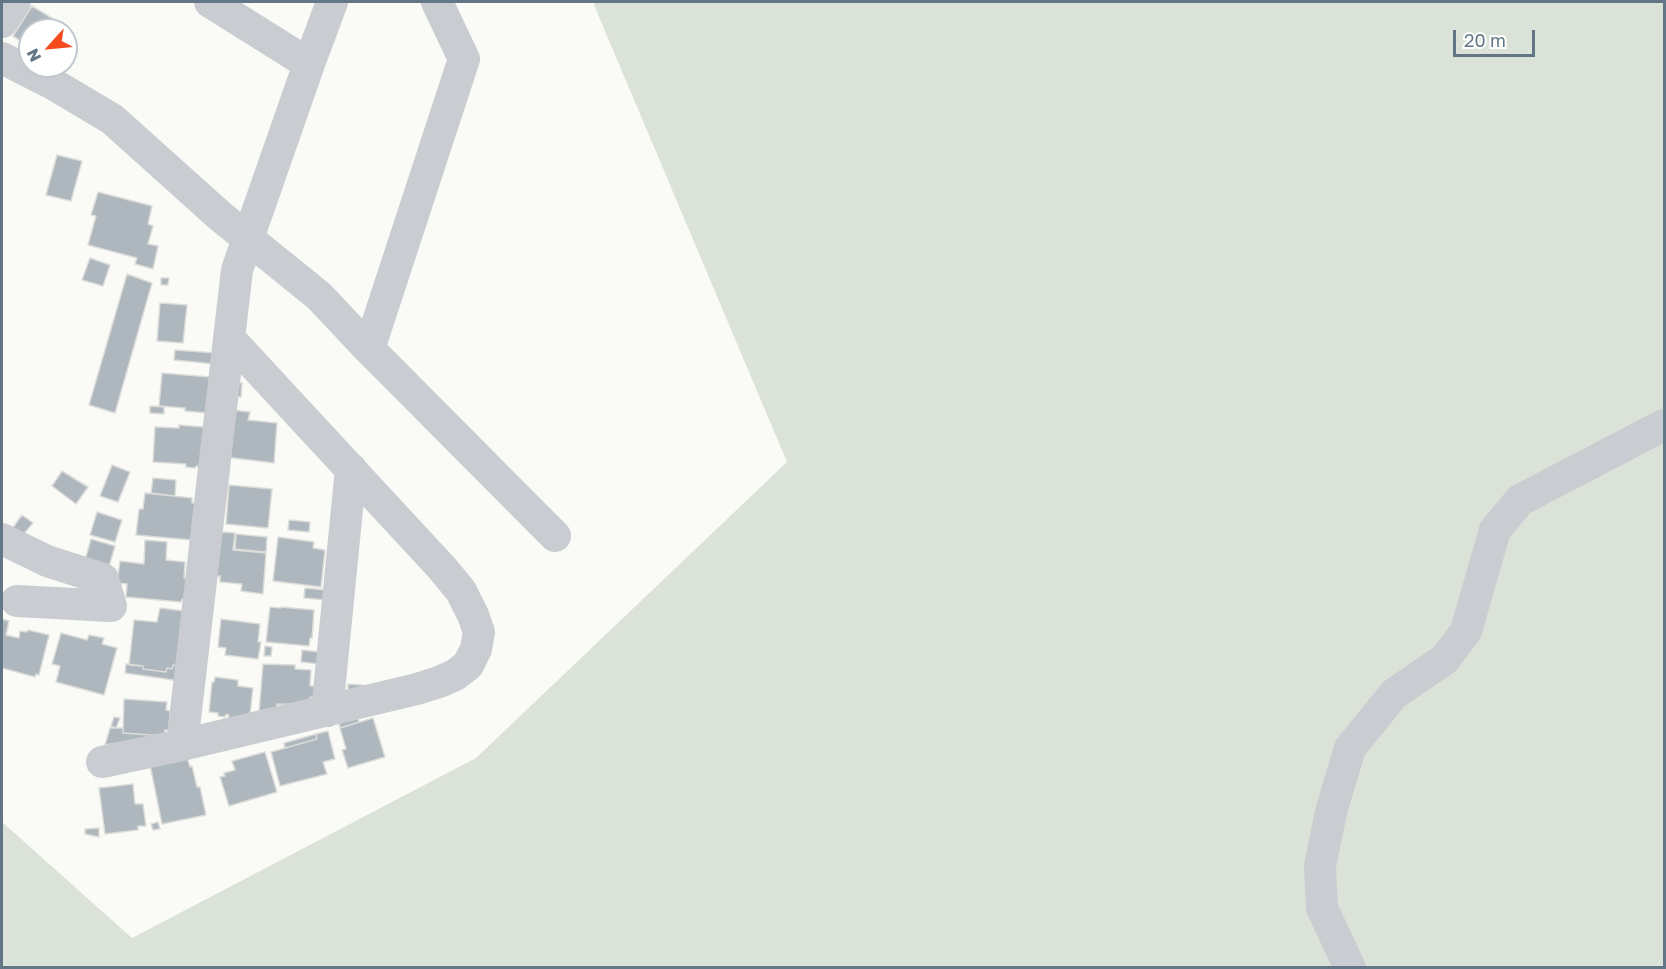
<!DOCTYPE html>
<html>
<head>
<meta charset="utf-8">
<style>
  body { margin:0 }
  #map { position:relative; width:1666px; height:969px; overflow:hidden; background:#fafaf7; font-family:"Golos Text",sans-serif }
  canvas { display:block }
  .frame { position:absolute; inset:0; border:3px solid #627685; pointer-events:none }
  .north { position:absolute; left:18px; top:18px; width:60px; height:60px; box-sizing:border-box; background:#fff; border:2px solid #c0c8ce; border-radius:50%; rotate:243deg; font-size:16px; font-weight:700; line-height:24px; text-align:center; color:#627685 }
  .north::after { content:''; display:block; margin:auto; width:21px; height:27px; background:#f34b1e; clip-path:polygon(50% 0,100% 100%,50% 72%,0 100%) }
  .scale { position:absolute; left:1453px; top:30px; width:82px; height:27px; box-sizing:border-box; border:3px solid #627685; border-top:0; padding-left:8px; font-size:18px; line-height:21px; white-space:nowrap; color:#627685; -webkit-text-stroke:4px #fff; paint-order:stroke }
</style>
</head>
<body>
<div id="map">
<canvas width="1666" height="969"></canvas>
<div class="frame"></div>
<div class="north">N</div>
<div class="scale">20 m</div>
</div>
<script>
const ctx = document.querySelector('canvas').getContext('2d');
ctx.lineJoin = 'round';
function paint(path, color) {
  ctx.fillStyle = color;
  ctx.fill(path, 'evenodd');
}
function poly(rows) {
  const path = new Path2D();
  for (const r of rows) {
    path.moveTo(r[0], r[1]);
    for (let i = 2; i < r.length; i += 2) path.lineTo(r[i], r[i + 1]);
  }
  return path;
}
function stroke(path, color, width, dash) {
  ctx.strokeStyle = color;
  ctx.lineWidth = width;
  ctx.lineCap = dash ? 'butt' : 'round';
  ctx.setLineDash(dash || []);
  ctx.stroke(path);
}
paint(poly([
  [595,2,1664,2,1664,967,2,967,2,822,132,938,476,758,787,462,594,5]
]), '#dbe2d8');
const building = poly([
  [32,6,68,28,66,31,30,30,30,47,13,36,32,6],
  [57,155,82,161,71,201,46,195,57,155],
  [98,192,152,206,148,224,153,226,148,244,158,246,153,269,135,264,137,258,88,245,96,216,91,215,98,192],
  [90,258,110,265,103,286,82,280,90,258],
  [127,274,152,283,115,413,89,405,127,274],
  [161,278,169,278,168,285,161,285,161,278],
  [160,303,187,305,183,343,157,341,160,303],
  [175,350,216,353,215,364,174,360,175,350],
  [162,373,210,377,207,413,185,411,185,408,159,406,162,373],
  [233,382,242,383,241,397,232,396,233,382],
  [150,406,164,407,164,414,150,413,150,406],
  [231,410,250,412,248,420,277,423,274,463,225,457,231,410],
  [179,425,204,427,201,467,196,466,195,468,186,467,186,464,153,462,155,427,179,428,179,425],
  [112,465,130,472,118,502,100,496,112,465],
  [62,471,88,487,76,504,52,486,62,471],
  [153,478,176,480,175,496,151,493,153,478],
  [229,485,272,489,268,528,226,524,229,485],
  [145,493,192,498,192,503,196,503,192,540,136,535,139,509,143,509,145,493],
  [97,512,122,520,115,542,90,535,97,512],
  [22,515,33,523,22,536,12,529,22,515],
  [289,520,310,522,309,532,288,530,289,520],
  [222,532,235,533,233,550,266,553,263,594,241,591,242,584,220,582,220,576,214,576,222,532],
  [236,534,267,537,266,552,235,549,236,534],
  [278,537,314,542,313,548,325,550,321,587,273,581,278,537],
  [91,539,115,546,108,570,84,564,91,539],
  [145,540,167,542,166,560,185,562,184,578,190,579,188,599,182,599,181,602,126,597,127,584,117,583,120,561,144,564,145,540],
  [305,588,326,590,326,600,304,598,305,588],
  [270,607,281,608,281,607,314,610,312,638,310,638,309,646,266,642,270,607],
  [160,608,184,611,179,666,173,665,172,669,167,668,166,672,143,669,143,666,129,665,134,620,157,622,160,608],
  [2,619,9,621,6,635,19,638,20,631,27,632,28,630,49,635,39,675,36,674,35,677,2,668,2,619],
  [221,619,260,624,258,642,261,642,258,659,225,655,226,648,218,647,221,619],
  [61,633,87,640,89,635,104,638,102,644,117,648,104,695,56,682,60,666,52,664,61,633],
  [265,646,272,647,271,656,264,656,265,646],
  [302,650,321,652,320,664,301,662,302,650],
  [126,664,143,666,143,669,166,672,167,668,172,669,173,665,181,667,180,681,125,673,126,664],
  [263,664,295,665,295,669,311,670,310,686,316,686,315,698,310,697,310,705,277,704,277,714,259,713,263,664],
  [215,677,238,680,238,686,253,688,250,715,228,720,229,715,226,714,225,717,218,716,218,713,209,712,212,682,214,682,215,677],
  [348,684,363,685,364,690,348,694,348,684],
  [124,699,167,702,166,710,170,711,169,730,165,730,164,736,123,733,124,699],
  [114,717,120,718,116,728,111,726,114,717],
  [358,718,359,722,340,728,339,723,358,718],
  [373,718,385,757,348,768,342,750,346,749,340,728,373,718],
  [110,728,123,728,123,733,151,735,151,737,105,745,110,728],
  [328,731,335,759,323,762,327,774,280,786,271,752,317,739,316,734,328,731],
  [316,734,317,739,285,748,284,743,316,734],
  [265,752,277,792,229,806,220,777,225,776,224,773,235,770,232,761,265,752],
  [187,757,190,767,192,766,197,787,200,787,206,815,162,824,150,765,187,757],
  [133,784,135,804,143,804,146,826,138,826,138,830,105,834,99,788,133,784],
  [158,822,160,829,153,830,151,824,158,822],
  [99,828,99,837,85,834,85,829,99,828]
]);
paint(building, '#adb7bd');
stroke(building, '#dcdcd9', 1.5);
stroke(poly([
  [210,2,309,64],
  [2,22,15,2],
  [2,58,53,84,112,119,220,216,319,296,369,349,555,536],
  [369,349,464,59,437,2],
  [2,539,47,561,103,579,111,606,17,601],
  [327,711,351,469],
  [182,745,237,270,309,64,332,2],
  [102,762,182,745,417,689,439,682,455,675,468,665,476,649,479,632,473,615,461,591,442,568,229,338],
  [1350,968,1322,908,1320,866,1331,812,1350,748,1394,694,1445,659,1466,631,1495,530,1520,500,1664,425]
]), '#c9cdd1', 32);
</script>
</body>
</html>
